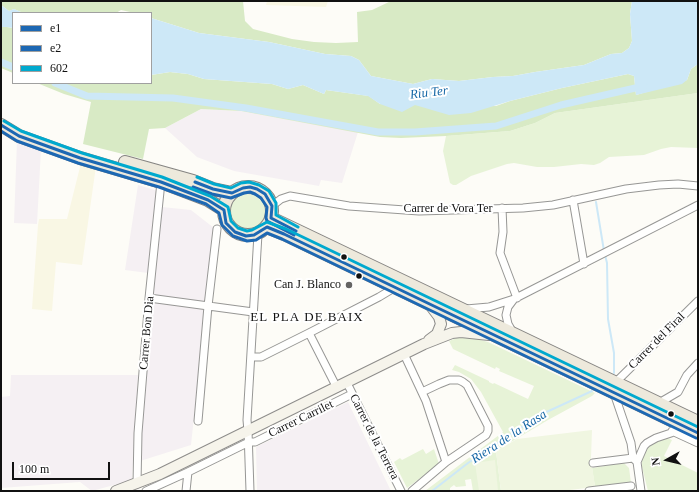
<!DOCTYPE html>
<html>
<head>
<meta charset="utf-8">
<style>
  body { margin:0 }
  #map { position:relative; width:699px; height:492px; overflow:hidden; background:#fdfcf7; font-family:Georgia,serif }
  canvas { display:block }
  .frame { position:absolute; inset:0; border:2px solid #111; pointer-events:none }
  .legend { position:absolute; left:12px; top:12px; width:140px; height:72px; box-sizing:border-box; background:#fff; border:1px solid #a0a0a0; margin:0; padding:5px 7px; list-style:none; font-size:12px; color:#111 }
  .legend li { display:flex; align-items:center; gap:8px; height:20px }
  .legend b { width:20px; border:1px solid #a0a0a0 }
  .north { position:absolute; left:647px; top:440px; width:40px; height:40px; -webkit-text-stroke:3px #fff; paint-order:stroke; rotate:262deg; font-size:11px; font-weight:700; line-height:16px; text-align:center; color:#111 }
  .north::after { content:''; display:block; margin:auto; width:14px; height:18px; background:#111; clip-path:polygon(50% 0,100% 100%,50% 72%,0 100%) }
  .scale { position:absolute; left:12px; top:462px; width:98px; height:18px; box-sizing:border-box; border:2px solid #111; border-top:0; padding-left:5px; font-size:12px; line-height:14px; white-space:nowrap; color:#111; -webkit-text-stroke:3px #fff; paint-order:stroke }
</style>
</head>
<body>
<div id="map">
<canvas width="699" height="492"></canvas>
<div class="frame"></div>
<ul class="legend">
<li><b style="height:5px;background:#1d68b3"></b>e1</li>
<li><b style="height:5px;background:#1d68b3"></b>e2</li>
<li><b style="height:5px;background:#00a9ce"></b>602</li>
</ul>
<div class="north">N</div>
<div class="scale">100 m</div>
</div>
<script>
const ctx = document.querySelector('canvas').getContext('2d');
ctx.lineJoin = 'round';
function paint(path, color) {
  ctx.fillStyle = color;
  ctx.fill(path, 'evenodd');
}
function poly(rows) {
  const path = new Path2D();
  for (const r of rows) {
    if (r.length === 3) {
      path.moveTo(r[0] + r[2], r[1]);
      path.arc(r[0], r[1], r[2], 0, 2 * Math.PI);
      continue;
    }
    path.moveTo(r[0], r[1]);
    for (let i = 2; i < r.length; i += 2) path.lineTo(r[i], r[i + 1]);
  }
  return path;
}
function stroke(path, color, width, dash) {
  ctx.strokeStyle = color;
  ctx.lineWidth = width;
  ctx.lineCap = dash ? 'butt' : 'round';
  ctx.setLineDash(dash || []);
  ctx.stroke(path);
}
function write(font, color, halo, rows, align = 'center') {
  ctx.font = font + ' Georgia,serif';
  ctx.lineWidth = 4;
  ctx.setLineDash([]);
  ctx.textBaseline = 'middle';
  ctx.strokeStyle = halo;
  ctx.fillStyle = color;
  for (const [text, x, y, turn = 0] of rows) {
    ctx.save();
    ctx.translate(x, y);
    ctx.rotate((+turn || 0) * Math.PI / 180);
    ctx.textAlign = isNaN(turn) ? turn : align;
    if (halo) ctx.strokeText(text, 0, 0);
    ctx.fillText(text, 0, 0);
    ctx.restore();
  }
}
paint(poly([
  [201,109,241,111,358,132,342,183,321,180,319,186,234,171,197,157,165,128],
  [17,140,41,149,37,224,14,223],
  [138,185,155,190,157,192,148,273,125,270],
  [162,207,191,210,214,228,191,445,140,461,140,431,151,307],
  [11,375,138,375,132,480,92,491,80,482,1,488,1,397,10,396],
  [348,402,391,491,257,491,256,447]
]), '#f5f0f3');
paint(poly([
  [267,1,328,1,326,7,266,5],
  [81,163,96,166,82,265,56,262,52,311,32,309,38,225,39,219,67,219]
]), '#f9f7e4');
paint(poly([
  [698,93,698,148,671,147,661,149,644,155,609,157,600,163,594,165,581,164,554,167,537,167,514,163,507,164,471,176,456,185,453,185,450,183,443,151,446,136,510,131,535,123,555,113],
  [248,212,18],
  [459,337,477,339,488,342,595,393,592,396,548,420,496,451,501,491,473,491,471,479,465,480,466,486,456,487,454,485,450,488,450,491,425,491,503,432,481,392,471,379,459,372,452,370,455,365,489,381,489,382,493,384,494,383,528,399,534,386,499,371,500,369,496,367,495,369,453,349,449,341],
  [665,437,672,440,664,456,698,473,698,490,648,491,642,467,642,458,647,447,653,442],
  [423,449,426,454,434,449,439,464,407,488,394,462,400,458,402,460],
  [624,463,629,468,631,483,595,487,592,468]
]), '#e7f3d7');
paint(poly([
  [1,1,243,1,245,21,253,29,292,39,314,42,336,43,358,42,357,12,372,10,391,1,632,1,630,14,632,41,629,48,622,53,611,54,584,65,535,72,513,76,493,77,459,81,432,79,413,84,371,76,359,60,351,56,325,54,269,42,199,33,151,18,151,13,135,13,121,10,116,13,23,13,14,9,9,11,1,5],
  [1,27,7,27,13,28,13,73,1,68],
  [698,64,698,93,555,113,535,123,510,131,446,136,401,138,380,137,241,111,201,109,165,128,149,129,143,159,83,144,91,102,64,94,37,83,151,83,151,75,170,72,188,74,204,79,272,84,288,89,303,85,324,94,326,90,369,96,380,104,496,106,510,101,562,88,628,74,634,76,636,95,687,80,691,69]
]), '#d8eac5');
paint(poly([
  [592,430,591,458,595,487,561,491,501,491,496,451,517,439],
  [495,460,498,491,479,491,475,463]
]), '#f0f6e1');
paint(poly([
  [632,1,698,1,698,64,691,69,687,80,682,84,636,95,634,76,628,74,562,88,510,101,471,113,449,115,415,105,402,112,380,104,368,96,326,90,324,94,303,85,288,89,272,84,204,79,188,74,170,72,151,75,151,18,199,33,269,42,325,54,351,56,359,60,371,76,413,84,432,79,459,81,493,77,513,76,535,72,584,65,611,54,622,53,629,48,632,41,630,14],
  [1,5,9,11,14,9,23,13,13,13,13,28,7,27,1,27]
]), '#cde8f7');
stroke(poly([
  [596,202,604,251],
  [605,255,607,263,608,319,614,353,614,373],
  [432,491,468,463,540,415,592,391]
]), '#cde8f7', 2);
stroke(poly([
  [1,62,13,67],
  [55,83,87,96,173,98,246,108,378,132,415,132,496,126,561,105,644,86]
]), '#cde8f7', 7);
const street = poly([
  [573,200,584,264],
  [272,206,281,199,290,196,349,206,419,211,523,208,553,205,626,189,659,185,678,184,698,186],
  [502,208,503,232,500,253,517,298],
  [149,298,253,312],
  [466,309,489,307,514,299,698,205],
  [512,331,508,324,506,315,508,307,514,299],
  [309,333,337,388],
  [404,354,426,401,446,462],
  [251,357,261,357,309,333,379,297,394,288],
  [616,382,698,301],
  [347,383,401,491],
  [614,393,631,443,633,458,637,462],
  [659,403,678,392,687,375,698,363],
  [198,421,208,306,217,229],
  [672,431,698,443],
  [637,462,644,446,647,443,656,438,671,433,675,428,681,425],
  [637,462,641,491],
  [593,463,633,458],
  [137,484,138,433,149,298,161,182],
  [146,491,188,472,249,442,255,442,352,394],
  [186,491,188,472],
  [250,491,248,431,247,420,258,234],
  [412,491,446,462,486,435,488,431,488,426,467,385,463,382,459,380,449,380,439,384,422,392],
  [589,491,631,486]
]);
const secondary = poly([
  [429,340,437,334,441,324,439,317,430,305],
  [116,491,160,474,424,344,452,333,461,332,489,335]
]);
const primary = poly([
  [1,125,19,136,80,158,161,182,208,200,224,210],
  [125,162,193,181,213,189,232,193],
  [248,211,24],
  [271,218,698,422],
  [267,227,284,234,698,433]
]);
stroke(street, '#979795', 9);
stroke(secondary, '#8e8d8b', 12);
stroke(primary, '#858482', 14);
stroke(street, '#fffffe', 7);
stroke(secondary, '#f6f4eb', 10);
stroke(primary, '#ede9dc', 12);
stroke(poly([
  [1,125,19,136,80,158,161,182,208,200,224,210,226,223,235,232,246,236,254,235,267,227,284,234,698,433],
  [195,182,213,189,232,193,243,188,250,187,257,189,265,194,272,206,271,218,296,231]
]), '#1d68b3', 3);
stroke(poly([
  [1,131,17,141,78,163,159,187,206,204,219,213,222,225,233,236,247,241,256,240,267,233,282,239,696,438],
  [193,187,212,194,231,198,244,193,250,192,255,194,261,198,267,207,266,218,267,221,294,235]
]), '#1d68b3', 3);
stroke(poly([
  [4,121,21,131,82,153,162,177,210,196,228,207,231,221,238,228,247,231,252,230,267,222,286,229,698,427],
  [197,177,214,184,231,188,241,183,249,182,259,185,269,191,276,203,276,215,298,227]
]), '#00a9ce', 3);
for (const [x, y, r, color] of [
  [344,257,3.5,"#111"],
  [359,276,3.5,"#111"],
  [349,285,4,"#646362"],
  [671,414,3.5,"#111"]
]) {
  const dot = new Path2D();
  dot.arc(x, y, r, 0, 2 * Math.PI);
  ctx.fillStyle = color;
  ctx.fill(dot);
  stroke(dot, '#fff', 1.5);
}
write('12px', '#111', '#fff', [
  ["Carrer de Vora Ter",448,209],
  ["Carrer Bon Dia",147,333,-85],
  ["Carrer del Firal",657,341,-45],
  ["Carrer Carrilet",301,419,-26],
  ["Carrer de la Terrera",374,437,63]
]);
write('12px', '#111', '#fff', [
  ["Can J. Blanco",341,285]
], 'right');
write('italic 13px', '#1768a6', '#fff', [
  ["Riu Ter",429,93,-7],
  ["Riera de la Rasa",509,437,-33]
]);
ctx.letterSpacing = '1px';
write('13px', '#111', '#fff', [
  ["EL PLA DE BAIX",307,318]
]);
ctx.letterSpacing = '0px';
</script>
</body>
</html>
